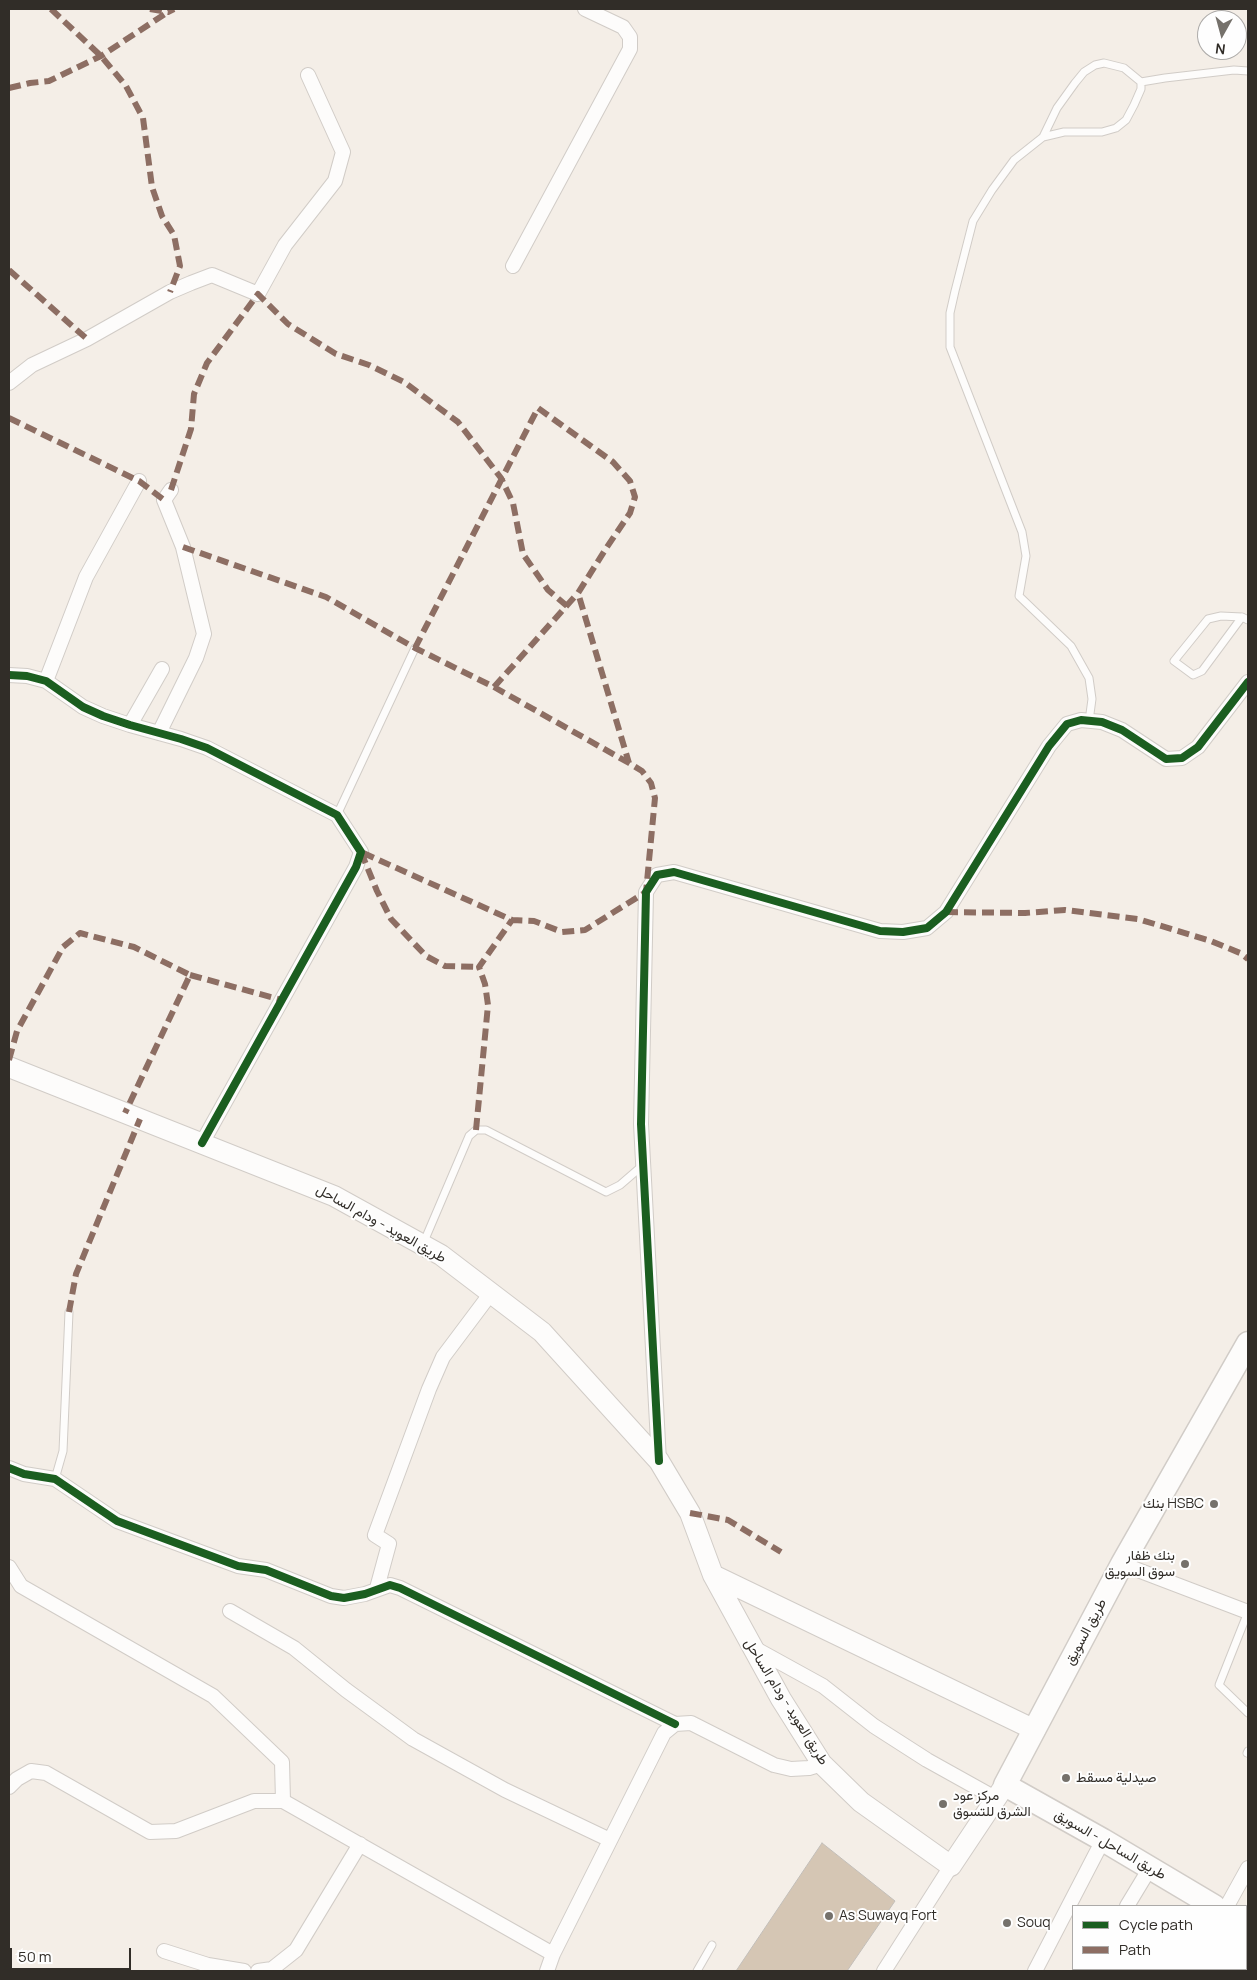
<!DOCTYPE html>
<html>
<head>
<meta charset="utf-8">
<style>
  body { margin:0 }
  #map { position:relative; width:1257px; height:1980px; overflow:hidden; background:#f4eee7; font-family:Manrope,sans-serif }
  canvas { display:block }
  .frame { position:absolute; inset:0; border:10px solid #312d28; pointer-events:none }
  .legend { position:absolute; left:1072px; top:1905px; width:175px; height:65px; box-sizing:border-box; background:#fefefe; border:1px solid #acaaa8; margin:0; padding:6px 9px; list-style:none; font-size:15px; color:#312d28 }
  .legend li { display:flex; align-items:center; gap:10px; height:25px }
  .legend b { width:25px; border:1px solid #acaaa8 }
  .north { position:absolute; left:1197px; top:10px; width:50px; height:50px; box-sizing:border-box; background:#fefefe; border:1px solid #acaaa8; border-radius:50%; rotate:187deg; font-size:14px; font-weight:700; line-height:20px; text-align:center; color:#312d28 }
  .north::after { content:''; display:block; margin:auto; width:18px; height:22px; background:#75716b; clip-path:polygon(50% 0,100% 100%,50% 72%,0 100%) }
  .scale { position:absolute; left:10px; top:1948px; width:121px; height:22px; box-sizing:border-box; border:2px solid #312d28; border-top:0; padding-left:6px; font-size:15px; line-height:18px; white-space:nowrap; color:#312d28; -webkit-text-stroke:4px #fefefe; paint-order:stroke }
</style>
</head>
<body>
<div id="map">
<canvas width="1257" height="1980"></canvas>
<div class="frame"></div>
<ul class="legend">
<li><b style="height:6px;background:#1b5e20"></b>Cycle path</li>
<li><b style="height:6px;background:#8d6e63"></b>Path</li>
</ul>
<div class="north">N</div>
<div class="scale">50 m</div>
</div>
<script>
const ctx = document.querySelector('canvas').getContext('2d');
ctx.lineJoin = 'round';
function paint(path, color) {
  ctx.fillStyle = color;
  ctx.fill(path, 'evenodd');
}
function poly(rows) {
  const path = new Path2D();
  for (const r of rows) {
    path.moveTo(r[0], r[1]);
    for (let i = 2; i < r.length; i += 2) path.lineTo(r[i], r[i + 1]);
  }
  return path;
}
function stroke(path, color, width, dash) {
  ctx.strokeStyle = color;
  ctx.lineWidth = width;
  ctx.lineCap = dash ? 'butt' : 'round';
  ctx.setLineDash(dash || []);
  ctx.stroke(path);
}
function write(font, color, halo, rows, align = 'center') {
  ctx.font = font + ' Manrope,Vazirmatn,sans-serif';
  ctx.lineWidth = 4;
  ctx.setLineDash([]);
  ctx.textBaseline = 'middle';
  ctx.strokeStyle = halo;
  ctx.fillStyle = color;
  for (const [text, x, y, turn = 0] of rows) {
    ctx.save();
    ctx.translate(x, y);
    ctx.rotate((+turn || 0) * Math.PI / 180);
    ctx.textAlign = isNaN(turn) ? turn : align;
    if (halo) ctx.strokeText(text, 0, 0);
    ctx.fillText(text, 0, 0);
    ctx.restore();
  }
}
const building = poly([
  [822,1843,895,1901,847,1971,736,1971,822,1843]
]);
paint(building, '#d5c6b4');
stroke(building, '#c2beb9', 1);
const service = poly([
  [1043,137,1057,108,1075,83,1084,72,1095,65,1104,63,1124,68,1141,82],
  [1242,617,1202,671,1193,675,1174,661,1208,619,1221,616,1242,617,1248,620],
  [1089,721,1092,699,1089,678,1071,646,1019,596,1026,556,1022,532,950,347,950,313,955,291,973,221,992,190,1014,160,1043,137,1064,132,1102,132,1116,128,1126,120,1134,105,1141,89,1141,82,1165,78,1234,70,1248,71],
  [337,815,415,648],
  [423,1244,469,1136,476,1130,486,1130,606,1192,620,1185,642,1166],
  [55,1479,63,1451,69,1312],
  [1248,1612,1219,1685,1248,1713],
  [1247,1753,1248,1751],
  [697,1971,712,1945]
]);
const minor = poly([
  [513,266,630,49,630,37,623,27,585,9],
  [9,383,32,365,87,339,170,292,191,283,212,275,258,294,285,245,335,181,343,152,308,75],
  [9,675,27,676,46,681,83,707,103,716,130,725,181,739,207,748,337,815,361,852,356,867,202,1143],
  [46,681,86,577,139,481],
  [130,725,162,669],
  [159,733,196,658,204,634,183,547,164,500,171,490],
  [659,1461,641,1124,646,892,657,875,674,872,880,931,903,932,927,928,946,912,1049,746,1067,724,1081,720,1102,722,1122,730,1166,759,1182,758,1198,747,1248,682],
  [9,1468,24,1474,55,1479,117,1521,238,1566,266,1570,331,1596,344,1598,365,1594,390,1585,400,1588,675,1724],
  [1122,1564,1248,1612],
  [9,1567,21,1586,213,1696,282,1762,283,1801],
  [377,1588,389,1544,375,1535,429,1389,443,1357,491,1293],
  [230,1611,294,1648,346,1690,413,1739,505,1790,610,1840],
  [754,1648,823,1686,874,1726,927,1760,997,1799],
  [9,1787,17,1779,31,1771,46,1773,150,1832,176,1831,254,1801,283,1801,553,1954],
  [1127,1906,1150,1868],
  [1227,1906,1248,1868],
  [164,1951,208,1965,244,1971],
  [258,1971,272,1969,296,1950,360,1844],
  [547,1971,553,1954,664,1733,675,1724,691,1723,774,1765,791,1769,809,1768,822,1764],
  [884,1971,951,1866],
  [1035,1971,1103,1840],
  [1089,1971,1090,1969],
  [1148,1971,1149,1969],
  [1221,1971,1222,1969]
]);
const secondary = poly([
  [9,1067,334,1196,441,1255,542,1332,659,1461,690,1513,713,1575,781,1699,822,1764,861,1802,951,1866,1005,1785],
  [713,1575,1035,1730]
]);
const primary = poly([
  [1214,1906,1103,1840,1005,1785,1122,1564,1248,1343],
  [1246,1926,1248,1927]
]);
stroke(service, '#d1ccc7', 9);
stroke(minor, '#d1ccc7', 16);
stroke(secondary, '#d1ccc7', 22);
stroke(primary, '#d1ccc7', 25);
stroke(service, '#fdfcfb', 7);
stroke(minor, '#fdfcfb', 14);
stroke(secondary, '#fdfcfb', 20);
stroke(primary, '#fdfcfb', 22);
stroke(poly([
  [51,9,101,56,126,86,143,118,152,187,162,216,174,235,180,266,170,292],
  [150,9,168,12,174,9],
  [9,88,30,83,49,81,101,56,168,12],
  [9,270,87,339],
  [9,418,139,481,164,500],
  [171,490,191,429,194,394,207,363,258,294,288,324,336,354,369,365,404,382,458,422,501,478,513,503,523,554,548,590,567,606],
  [183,547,326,597,415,648,494,687,629,763,642,771,651,783,655,798,646,892,585,930,562,932,534,921,512,920,361,852],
  [415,648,538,408,613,462,630,481,635,497,630,513,607,547,578,593,629,763],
  [494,687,578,593],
  [361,852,377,891,391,919,426,956,445,966,479,967],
  [946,912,1025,913,1065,910,1138,919,1211,941,1240,953,1248,959],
  [190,975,282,1000],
  [9,1060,17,1031,63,947,80,933,134,947,190,975,125,1113],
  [476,1130,488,1005,485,984,479,967,512,920],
  [69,1312,76,1274,140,1119],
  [690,1513,728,1520,781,1552]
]), '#8d6e63', 6, [12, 6]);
stroke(poly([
  [9,675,27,676,46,681,83,707,103,716,130,725,181,739,207,748,337,815,361,852,356,867,202,1143],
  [659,1461,641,1124,646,892,657,875,674,872,880,931,903,932,927,928,946,912,1049,746,1067,724,1081,720,1102,722,1122,730,1166,759,1182,758,1198,747,1248,682],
  [9,1468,24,1474,55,1479,117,1521,238,1566,266,1570,331,1596,344,1598,365,1594,390,1585,400,1588,675,1724]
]), '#1b5e20', 8);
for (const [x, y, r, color] of [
  [1214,1504,5,"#75716b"],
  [1185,1564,5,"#75716b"],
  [1066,1778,5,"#75716b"],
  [943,1804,5,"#75716b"],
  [829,1916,5,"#75716b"],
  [1007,1923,5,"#75716b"]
]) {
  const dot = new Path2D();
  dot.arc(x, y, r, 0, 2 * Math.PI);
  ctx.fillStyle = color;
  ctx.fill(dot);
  stroke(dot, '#fefefe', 2);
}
write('14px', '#312d28', '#fefefe', [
  ["طريق العويد - ودام الساحل",381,1224,29],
  ["طريق السويق",1086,1632,-62],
  ["طريق العويد - ودام الساحل",786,1702,58],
  ["طريق الساحل - السويق",1110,1845,30]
]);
write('14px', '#312d28', '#fefefe', [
  ["بنك HSBC",1204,1504,"right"],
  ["بنك ظفار",1175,1556,"right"],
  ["سوق السويق",1175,1572,"right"],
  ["صيدلية مسقط",1076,1778],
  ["مركز عود",953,1796],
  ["الشرق للتسوق",953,1812],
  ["As Suwayq Fort",839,1916],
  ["Souq",1017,1923]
], 'left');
</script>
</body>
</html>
